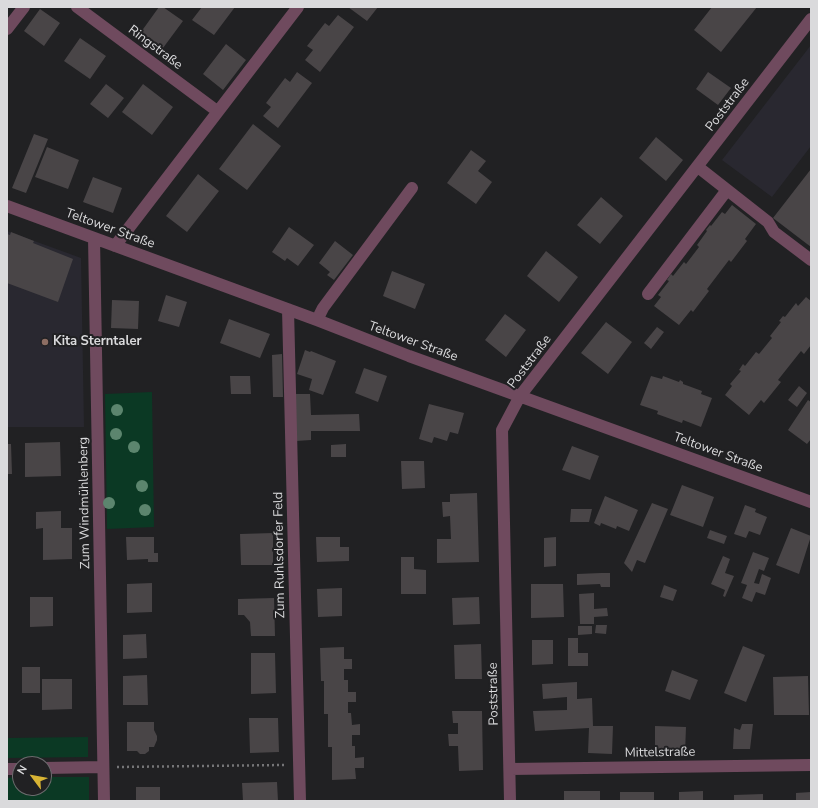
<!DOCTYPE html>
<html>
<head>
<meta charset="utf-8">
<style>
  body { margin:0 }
  #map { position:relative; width:818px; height:808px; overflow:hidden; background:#212123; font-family:"Nunito Sans",sans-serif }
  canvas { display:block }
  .frame { position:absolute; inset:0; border:8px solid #dadadc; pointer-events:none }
  .north { position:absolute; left:12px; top:756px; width:40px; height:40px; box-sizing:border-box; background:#212123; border:1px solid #6b6b6d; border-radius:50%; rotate:302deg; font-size:11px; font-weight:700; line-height:16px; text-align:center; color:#dadadc }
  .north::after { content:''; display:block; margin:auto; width:14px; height:18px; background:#d8b434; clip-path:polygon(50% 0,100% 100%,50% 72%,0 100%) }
</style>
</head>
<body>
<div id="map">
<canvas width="818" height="808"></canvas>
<div class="frame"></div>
<div class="north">N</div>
</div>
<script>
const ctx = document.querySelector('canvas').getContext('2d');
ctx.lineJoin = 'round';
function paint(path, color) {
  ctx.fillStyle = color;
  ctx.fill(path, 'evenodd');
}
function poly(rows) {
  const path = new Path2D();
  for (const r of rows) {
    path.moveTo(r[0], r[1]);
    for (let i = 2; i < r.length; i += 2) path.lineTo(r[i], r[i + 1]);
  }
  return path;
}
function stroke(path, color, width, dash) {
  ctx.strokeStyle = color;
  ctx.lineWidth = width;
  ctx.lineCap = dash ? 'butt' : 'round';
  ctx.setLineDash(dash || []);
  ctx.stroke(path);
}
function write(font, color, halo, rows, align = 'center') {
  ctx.font = font + ' "Nunito Sans",sans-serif';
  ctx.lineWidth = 4;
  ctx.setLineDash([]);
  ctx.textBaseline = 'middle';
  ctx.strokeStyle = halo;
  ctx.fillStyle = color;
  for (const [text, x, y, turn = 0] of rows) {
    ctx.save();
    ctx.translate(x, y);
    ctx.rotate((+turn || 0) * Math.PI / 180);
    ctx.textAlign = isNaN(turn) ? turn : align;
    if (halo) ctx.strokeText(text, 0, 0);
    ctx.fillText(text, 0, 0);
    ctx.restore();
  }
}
paint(poly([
  [811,45,811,146,772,197,722,160],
  [7,231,81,258,84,427,7,427]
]), '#292830');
paint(poly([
  [152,392,154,527,107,529,105,394],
  [88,737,88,757,7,758,7,738],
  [20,777,20,788,44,788,44,777,89,777,89,801,7,801,7,778]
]), '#0b3924');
paint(poly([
  [159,7,163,7,183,21,163,48,141,32],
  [202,7,235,7,214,35,192,20],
  [348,7,378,7,367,21],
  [712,7,757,7,721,52,694,30],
  [40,9,60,23,44,46,24,31],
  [338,15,354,27,320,72,305,60,313,50,307,46,325,23,329,26],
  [80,38,106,56,90,79,64,61],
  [226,44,246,60,223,90,203,74],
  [297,72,312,83,278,128,263,116,271,107,266,103,285,78,290,82],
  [708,72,731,88,718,105,696,89],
  [106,84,124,98,108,118,90,104],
  [143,84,173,107,152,135,122,112],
  [253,124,281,146,247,190,219,169],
  [34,134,48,139,26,193,12,188],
  [656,137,683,160,666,181,639,158],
  [47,147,79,160,68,189,35,177],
  [471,150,486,161,478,171,492,182,476,204,447,183],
  [811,169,811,247,773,218],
  [198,174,219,191,187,232,166,216],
  [93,177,122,188,113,213,83,202],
  [601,197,623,216,600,244,577,225],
  [732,205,756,224,745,239,747,241,731,262,729,260,707,289,709,291,693,312,691,310,679,325,654,306,661,297,658,295,669,281,667,280,671,274,673,276,684,262,686,264,699,247,697,245,707,231,706,230,710,225,711,226,722,212,725,214],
  [289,227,314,245,298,266,287,258,285,261,272,252],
  [11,232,34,241,33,243,73,259,58,302,7,283,7,234,10,235],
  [335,241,353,255,334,280,327,275,330,272,319,263],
  [546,251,578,277,559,302,527,276],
  [392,271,425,284,415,309,383,296],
  [166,295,187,302,179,327,158,321],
  [806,297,811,301,811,345,804,354,801,351,778,380,781,382,764,403,761,400,749,415,725,395,732,386,730,384,741,371,739,370,743,364,745,366,756,352,759,354,772,338,770,336,781,322,779,321,783,316,785,317,796,303,798,306],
  [112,300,139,301,138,329,111,328],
  [505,314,526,330,506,357,485,340],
  [229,319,270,334,260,358,220,343],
  [606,322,632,342,608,374,581,353],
  [657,327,664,332,651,349,644,343],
  [305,350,310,352,311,351,336,361,323,395,309,390,312,379,297,374],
  [282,354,283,397,273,397,272,355],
  [364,368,387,376,378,402,355,393],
  [230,376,250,376,251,394,231,394],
  [651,376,662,379,663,376,679,382,680,380,683,382,683,384,702,391,701,394,712,398,701,427,683,420,682,423,657,414,658,411,640,405],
  [799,386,807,393,797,407,788,400],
  [294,394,310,394,311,415,359,414,360,431,311,431,311,440,296,441],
  [808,400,811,402,811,439,807,444,788,430],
  [429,404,464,413,458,434,450,432,447,441,434,437,432,443,419,439],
  [60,442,61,476,25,477,25,443],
  [7,444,11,444,12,474,7,474],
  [346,444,346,457,331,457,331,445],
  [572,446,599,456,590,480,562,470],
  [401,461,424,461,425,488,402,489],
  [682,485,714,497,703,527,670,515],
  [477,493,479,562,437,563,437,539,451,539,450,516,443,517,442,502,450,502,450,494],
  [605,496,638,510,629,531,617,526,616,529,601,523,600,526,594,523],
  [652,503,668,509,645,563,637,560,632,572,624,563],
  [745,505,756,509,755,512,767,517,760,535,749,531,746,538,734,534],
  [571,509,592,509,589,522,570,522],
  [61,511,61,528,72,528,72,559,43,560,43,528,36,529,36,512],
  [791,528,811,536,799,574,776,565],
  [710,530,727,536,724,544,707,538],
  [273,533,273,565,241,565,240,534],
  [126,537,154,537,154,553,158,553,158,562,148,562,148,559,127,560],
  [316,537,340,537,340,547,349,547,349,561,317,562],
  [556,537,556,566,544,567,544,538],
  [753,552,769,558,764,571,759,569,754,583,759,584,762,574,771,578,765,595,756,592,752,602,742,598,747,585,741,583],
  [723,556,730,559,725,573,734,576,725,597,723,596,725,590,711,584],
  [401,557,414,557,414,569,426,570,426,594,401,594],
  [601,573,610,573,610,587,601,587,600,584,577,585,577,574],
  [152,583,152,612,127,613,127,584],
  [531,584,563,584,564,617,531,618],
  [664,585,677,590,673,601,660,597],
  [342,588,342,616,318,617,317,589],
  [594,593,594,609,607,608,608,616,594,617,594,624,580,624,579,594],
  [30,597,53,597,53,626,30,627],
  [479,597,480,624,453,625,452,598],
  [274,598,275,636,251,636,250,622,244,615,238,615,238,599],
  [596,625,607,625,606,634,595,633],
  [578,626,592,626,592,634,578,635],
  [146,634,147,658,123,659,123,635],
  [568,638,578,638,578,653,588,653,588,666,568,666],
  [532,640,553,640,553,664,532,665],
  [481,644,482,679,455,679,454,645],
  [743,646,765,655,746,702,724,693],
  [344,647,344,659,352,659,352,669,344,669,344,680,348,680,348,692,356,692,356,702,348,702,348,713,351,713,352,725,360,724,360,735,352,735,352,746,355,746,355,758,364,757,364,768,355,768,356,779,332,780,332,747,328,747,328,714,324,714,324,681,321,681,320,648],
  [251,653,275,653,276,693,251,694],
  [22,667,40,667,40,693,22,693],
  [672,670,698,680,690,700,665,691],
  [147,675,148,705,123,705,123,676],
  [808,676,809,715,774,715,773,677],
  [42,679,72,679,72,709,42,710],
  [577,682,577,699,592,698,593,726,613,726,612,754,588,753,589,728,535,731,533,711,567,710,567,697,543,699,542,684],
  [452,711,482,711,483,770,459,771,458,746,449,746,448,734,458,734,458,723,453,723],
  [249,718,278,718,279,752,250,753],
  [127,722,154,722,154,730,157,736,157,740,154,747,149,747,149,751,145,754,140,754,137,751,127,751],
  [742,724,753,724,750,749,733,749,734,728,740,730],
  [655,726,686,727,685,753,655,752],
  [277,782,278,801,243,801,242,783],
  [136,787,160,787,160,801,136,801],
  [564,791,600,791,600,801,564,801],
  [703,791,703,801,679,801,679,792],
  [620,792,654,792,654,801,620,801],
  [811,792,811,801,796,801,796,793],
  [763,794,763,801,734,801,734,795]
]), '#494547');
stroke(poly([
  [117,767,284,765]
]), '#757577', 2.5, [2, 3]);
stroke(poly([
  [77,7,217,111],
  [7,29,24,7],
  [698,167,768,222,774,232,811,260],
  [7,206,317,320,409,356,811,502],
  [94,238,104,801],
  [115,246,298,7],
  [648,294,727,190],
  [288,309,300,801],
  [317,320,323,308,412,188],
  [44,768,103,767],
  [7,769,20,769],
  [510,769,811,765],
  [510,801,502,430,520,396,811,19]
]), '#6f4a5e', 12);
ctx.fillStyle = '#5c856e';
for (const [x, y] of [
  [117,410],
  [116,434],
  [134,447],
  [142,486],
  [109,503],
  [145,510]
]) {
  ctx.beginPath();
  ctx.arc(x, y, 6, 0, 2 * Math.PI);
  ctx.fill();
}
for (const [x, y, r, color] of [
  [45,342,4,"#8d6e63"]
]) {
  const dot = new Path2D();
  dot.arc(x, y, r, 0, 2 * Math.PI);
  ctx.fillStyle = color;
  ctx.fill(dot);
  stroke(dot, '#212123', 1.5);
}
write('13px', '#dadadc', '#212123', [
  ["Ringstraße",155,48,37],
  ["Poststraße",728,105,-53],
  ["Teltower Straße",110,229,20],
  ["Teltower Straße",413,342,20],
  ["Poststraße",530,362,-53],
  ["Teltower Straße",718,453,20],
  ["Zum Windmühlenberg",85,503,-91],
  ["Zum Ruhlsdorfer Feld",280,555,-91],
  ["Poststraße",494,694,-91],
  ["Mittelstraße",660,753,-1]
]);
write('bold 13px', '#dadadc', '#212123', [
  ["Kita Sterntaler",53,342]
], 'left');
</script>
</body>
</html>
